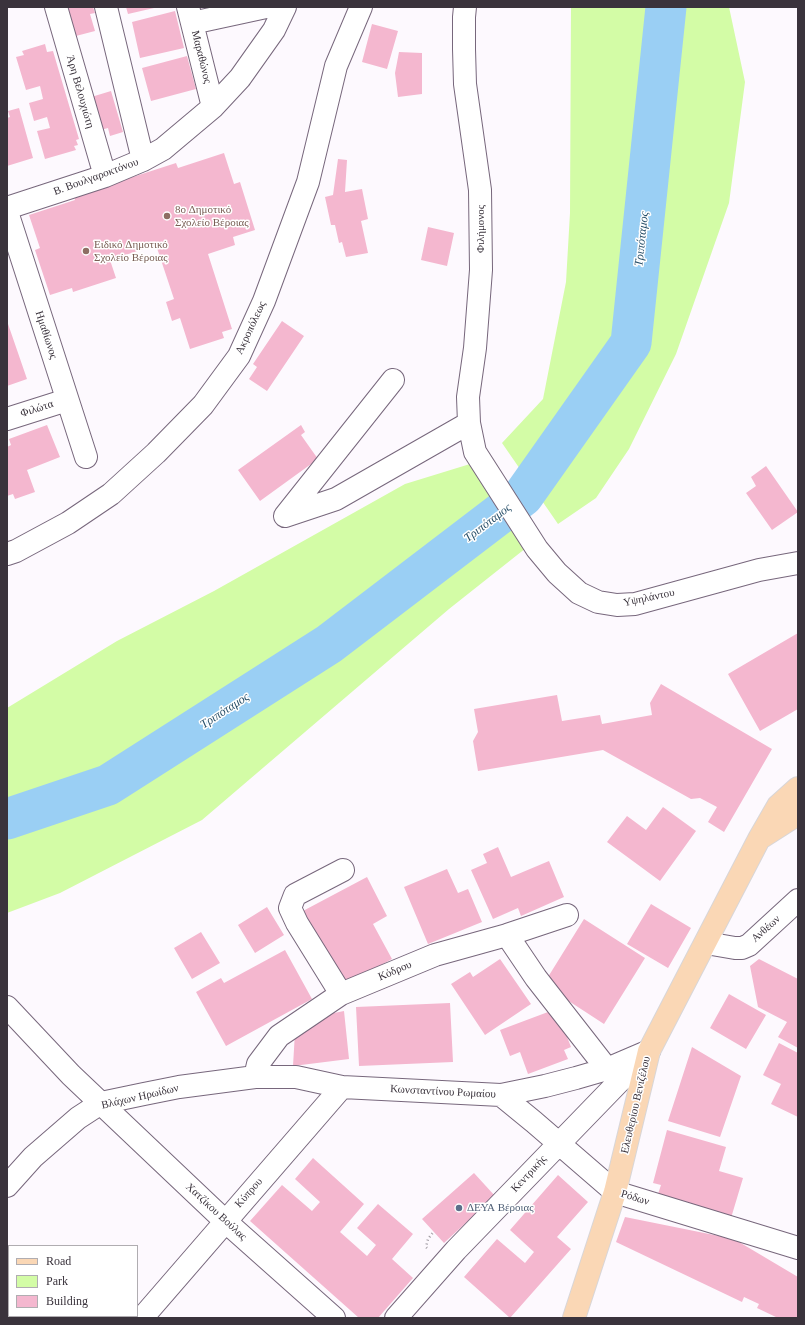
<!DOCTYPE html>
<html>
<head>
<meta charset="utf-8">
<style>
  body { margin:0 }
  #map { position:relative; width:805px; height:1325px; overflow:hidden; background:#fdf9fe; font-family:"Times New Roman",serif }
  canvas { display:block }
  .frame { position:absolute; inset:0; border:8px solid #3a333c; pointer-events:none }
  .legend { position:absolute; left:8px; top:1245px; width:130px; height:72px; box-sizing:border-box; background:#fff; border:1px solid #b0adb1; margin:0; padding:5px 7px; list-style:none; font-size:12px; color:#3a333c }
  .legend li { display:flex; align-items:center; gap:8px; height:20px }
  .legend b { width:20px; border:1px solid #b0adb1 }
</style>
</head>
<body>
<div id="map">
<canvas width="805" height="1325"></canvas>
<div class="frame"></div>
<ul class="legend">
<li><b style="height:5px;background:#fad7b5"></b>Road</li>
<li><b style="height:11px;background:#d3fca6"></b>Park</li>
<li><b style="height:11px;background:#f4b7cf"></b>Building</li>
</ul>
</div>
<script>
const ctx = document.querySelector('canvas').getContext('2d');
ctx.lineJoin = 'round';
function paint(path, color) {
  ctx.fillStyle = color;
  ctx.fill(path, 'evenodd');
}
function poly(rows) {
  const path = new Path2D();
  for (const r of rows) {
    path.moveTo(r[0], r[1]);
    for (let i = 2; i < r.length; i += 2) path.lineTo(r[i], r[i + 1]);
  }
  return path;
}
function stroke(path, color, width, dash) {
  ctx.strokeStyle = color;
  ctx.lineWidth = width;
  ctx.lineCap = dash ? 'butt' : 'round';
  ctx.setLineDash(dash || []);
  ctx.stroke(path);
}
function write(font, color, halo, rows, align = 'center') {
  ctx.font = font + ' "Times New Roman",serif';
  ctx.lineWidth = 3;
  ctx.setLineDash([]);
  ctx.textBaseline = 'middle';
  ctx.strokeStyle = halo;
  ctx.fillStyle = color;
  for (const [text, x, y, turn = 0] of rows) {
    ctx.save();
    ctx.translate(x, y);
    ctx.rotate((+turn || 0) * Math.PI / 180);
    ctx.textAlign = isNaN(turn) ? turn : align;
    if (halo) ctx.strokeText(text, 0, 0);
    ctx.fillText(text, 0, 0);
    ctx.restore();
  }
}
paint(poly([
  [571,7,729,7,745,82,729,203,676,354,629,449,596,498,558,524,502,443,543,399,566,282,570,213],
  [470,464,526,548,449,609,202,820,60,893,7,913,7,708,117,641,214,591,405,484]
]), '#d3fca6');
stroke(poly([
  [7,819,108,785,329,644,523,496,631,343,666,7]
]), '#9acff4', 41);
paint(poly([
  [64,7,93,7,95,13,90,14,95,31,72,37],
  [126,7,154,7,154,8,128,14],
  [175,11,184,48,140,58,132,22],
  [372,24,398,31,387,69,362,62],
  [45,44,47,52,53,51,79,139,76,140,78,145,74,146,76,150,45,159,37,131,50,128,47,117,34,121,29,103,43,99,40,86,26,90,16,57,24,55,22,51],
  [399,52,422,53,422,94,398,97,395,73],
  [187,56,196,89,151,101,142,68],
  [111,91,123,132,110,136,108,128,97,131,88,98],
  [19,108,33,158,7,166,7,118,10,117,8,111],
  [224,153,234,184,240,182,255,230,233,237,235,245,208,254,232,329,222,332,224,338,190,349,180,318,172,321,166,302,174,299,156,245,110,260,116,278,73,292,72,288,50,295,35,250,40,248,29,215,75,200,74,196,176,163,178,168],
  [338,159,347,160,345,192,362,189,368,219,361,221,368,253,346,257,342,242,339,243,335,225,331,225,325,197,333,195],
  [428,227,454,233,447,266,421,260],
  [7,321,27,379,7,386],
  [282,321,304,336,267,391,249,379,257,367,253,364],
  [47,425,60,457,27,470,35,492,15,499,13,494,7,496,7,447,11,445,9,439],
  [301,425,305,432,301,435,318,459,260,501,238,470],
  [766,466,798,512,772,530,746,493,756,486,751,477],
  [798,633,798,709,760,731,728,674],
  [661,684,772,749,724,832,708,822,717,807,700,798,691,799,603,750,478,771,473,741,478,732,474,709,557,695,562,721,600,715,602,724,652,715,650,703],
  [663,807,696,831,660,881,607,842,627,816,646,830],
  [498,847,511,877,549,861,564,897,521,916,518,908,493,919,471,870,487,863,483,854],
  [447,869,458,893,468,889,482,922,428,944,404,887],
  [367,877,387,916,373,924,392,959,341,987,301,912],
  [651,904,691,928,668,968,627,944],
  [267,907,284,935,255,953,238,925],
  [584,919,645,958,604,1024,561,996,548,977],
  [201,932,220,963,192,979,174,948],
  [285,950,312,999,226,1046,196,992,221,978,224,983],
  [500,959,531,1004,485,1035,451,984,470,972,473,977],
  [759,959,798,979,798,1048,778,1037,787,1022,758,1007,750,966],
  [729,994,766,1015,746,1049,710,1028],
  [450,1003,453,1062,359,1066,356,1007],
  [556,1009,571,1047,564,1050,568,1059,528,1074,520,1052,510,1056,500,1030],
  [344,1011,349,1059,293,1066,295,1032,319,1016],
  [779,1043,798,1053,798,1117,771,1104,781,1084,763,1075],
  [692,1047,741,1076,720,1137,668,1121],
  [667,1130,726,1147,719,1171,743,1178,731,1218,657,1197,661,1185,653,1183],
  [313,1158,364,1204,340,1232,367,1256,376,1245,357,1228,378,1204,413,1234,392,1259,413,1278,378,1318,359,1318,250,1221,282,1185,312,1211,320,1202,295,1179],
  [474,1173,495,1196,444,1243,422,1219],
  [558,1175,588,1202,557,1237,571,1249,510,1318,464,1277,497,1239,525,1263,534,1252,510,1230],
  [625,1217,734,1239,798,1277,798,1318,778,1318,757,1308,759,1304,744,1297,742,1302,616,1242]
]), '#f4b7cf');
const minor = poly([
  [56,7,105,176],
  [106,7,143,160],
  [188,7,213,107],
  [465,7,464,17,464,49,465,84,480,190,481,270,475,348,468,397,469,423,475,452,537,549,557,573,579,593,598,602,617,605,635,604,759,570,798,563],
  [192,23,266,7],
  [7,208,105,176,143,160,163,149,213,107,240,78,274,30,285,7],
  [7,212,86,457],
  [393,380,285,516,336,499,469,423],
  [7,419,67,400],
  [7,554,16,551,68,523,111,494,156,453,203,405,239,356,264,301,308,182,336,66,361,7],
  [507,935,536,978,607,1069],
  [706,943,735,948,742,948,749,945,798,900],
  [341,994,297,923,290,908,295,895,343,870],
  [7,1007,71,1075,225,1221,334,1318],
  [255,1077,258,1064,279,1036,341,994,435,955,507,935,567,915],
  [501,1095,534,1122,615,1192,798,1248],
  [7,1186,33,1157,78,1118,101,1103,144,1094,179,1087,255,1077,296,1077,342,1087,501,1095,545,1086,576,1078,607,1069,649,1051],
  [142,1318,342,1087],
  [396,1318,456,1250,641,1059]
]);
const major = poly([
  [762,837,798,814],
  [574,1318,615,1192,649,1051,759,839,778,806,798,788]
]);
stroke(minor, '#77677c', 24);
stroke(major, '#d8d6d8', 24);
stroke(poly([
  [427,1248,426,1247,428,1239,434,1231]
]), '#a19ca3', 2.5, [1, 3]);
stroke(minor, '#fff', 22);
stroke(major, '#fad7b5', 22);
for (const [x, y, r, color] of [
  [167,216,4,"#8d6e63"],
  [86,251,4,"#8d6e63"],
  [459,1208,4,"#5c6f8a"]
]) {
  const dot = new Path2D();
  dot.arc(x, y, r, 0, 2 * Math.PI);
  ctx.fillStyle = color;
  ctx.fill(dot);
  stroke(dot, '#fff', 1.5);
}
write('11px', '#3a333c', '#fff', [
  ["Μαραθώνος",201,57,76],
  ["Άρη Βελουχιώτη",80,92,74],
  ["Β. Βουλγαροκτόνου",96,177,-20],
  ["Φιλήμονος",481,229,-90],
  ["Ακροπόλεως",251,328,-65],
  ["Ημαθίωνος",46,335,72],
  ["Φιλώτα",37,409,-18],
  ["Υψηλάντου",649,598,-12],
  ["Ανθέων",766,929,-42],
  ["Κόδρου",395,971,-23],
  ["Κωνσταντίνου Ρωμαίου",443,1092,3],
  ["Βλάχων Ηρωίδων",140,1097,-13],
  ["Ελευθερίου Βενιζέλου",636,1105,-77],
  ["Κεντρικής",529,1174,-47],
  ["Κύπρου",249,1193,-49],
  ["Ρόδων",635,1198,17],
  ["Χατζίκου Βούλας",216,1212,43]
]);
write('11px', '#785e54', '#fff', [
  ["8ο Δημοτικό",175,210],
  ["Σχολείο Βέροιας",175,223],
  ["Ειδικό Δημοτικό",94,245],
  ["Σχολείο Βέροιας",94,258]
], 'left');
write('11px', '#4e5e75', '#fff', [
  ["ΔΕΥΑ Βέροιας",467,1208]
], 'left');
write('italic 12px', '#254d67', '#fff', [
  ["Τριπόταμος",642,239,-84],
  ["Τριπόταμος",488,523,-37],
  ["Τριπόταμος",225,711,-33]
]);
</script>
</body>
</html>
